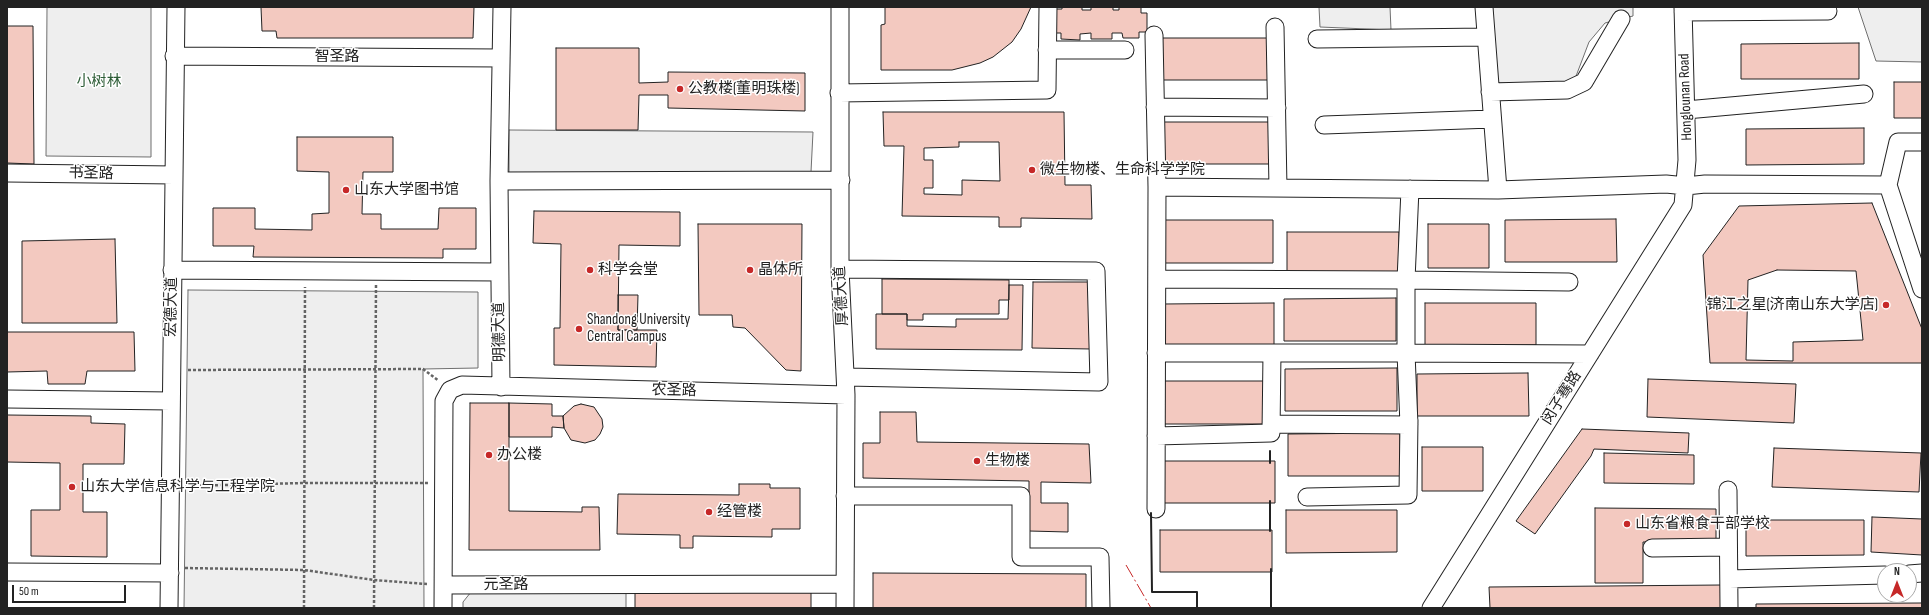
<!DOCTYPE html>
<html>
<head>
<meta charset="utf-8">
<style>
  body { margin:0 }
  #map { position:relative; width:1929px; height:615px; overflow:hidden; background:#fff; font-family:"Sofia Sans Condensed",sans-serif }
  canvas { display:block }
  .frame { position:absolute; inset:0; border:8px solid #222; pointer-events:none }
  .north { position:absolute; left:1877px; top:563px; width:40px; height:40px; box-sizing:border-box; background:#fff; border:1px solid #a7a7a7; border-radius:50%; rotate:0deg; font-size:11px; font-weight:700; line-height:16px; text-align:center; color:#222 }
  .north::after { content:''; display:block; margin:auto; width:14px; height:18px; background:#c62828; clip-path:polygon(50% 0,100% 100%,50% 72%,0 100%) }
  .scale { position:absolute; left:12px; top:585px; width:114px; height:18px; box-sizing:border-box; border:2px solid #222; border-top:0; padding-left:5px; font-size:12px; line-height:14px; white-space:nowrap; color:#222; -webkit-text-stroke:3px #fff; paint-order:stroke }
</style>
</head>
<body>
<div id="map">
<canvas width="1929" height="615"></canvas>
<div class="frame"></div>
<div class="north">N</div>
<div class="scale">50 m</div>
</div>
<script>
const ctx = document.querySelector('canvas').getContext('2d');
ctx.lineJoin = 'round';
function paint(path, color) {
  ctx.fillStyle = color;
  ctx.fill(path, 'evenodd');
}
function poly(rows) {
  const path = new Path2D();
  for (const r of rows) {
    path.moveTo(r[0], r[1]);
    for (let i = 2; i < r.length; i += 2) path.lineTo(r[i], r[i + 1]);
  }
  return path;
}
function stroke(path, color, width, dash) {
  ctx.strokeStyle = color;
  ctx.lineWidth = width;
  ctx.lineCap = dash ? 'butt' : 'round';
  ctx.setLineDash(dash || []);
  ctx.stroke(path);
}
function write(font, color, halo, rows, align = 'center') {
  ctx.font = font + ' "Sofia Sans Condensed","Noto Sans SC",sans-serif';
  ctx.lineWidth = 3;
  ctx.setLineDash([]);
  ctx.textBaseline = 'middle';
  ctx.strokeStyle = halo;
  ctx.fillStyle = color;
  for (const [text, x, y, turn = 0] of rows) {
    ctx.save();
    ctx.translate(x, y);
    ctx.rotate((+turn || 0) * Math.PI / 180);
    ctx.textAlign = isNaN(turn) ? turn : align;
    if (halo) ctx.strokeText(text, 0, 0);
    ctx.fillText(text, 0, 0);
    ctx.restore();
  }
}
const green = poly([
  [47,7,151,7,151,157,46,156,47,7],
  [1319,7,1390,7,1391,30,1320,27,1319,7],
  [1491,7,1633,7,1633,16,1605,23,1589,42,1573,84,1495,83,1491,7],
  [1858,7,1922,7,1922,62,1876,61,1858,7],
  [509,130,813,132,811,172,509,174,509,130],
  [188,290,478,292,478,368,423,369,424,608,184,608,188,290],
  [626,589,626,608,463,608,463,602,471,592,626,589]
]);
paint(green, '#eee');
stroke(green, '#6f6f6f', 1);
const building = poly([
  [261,7,474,7,473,38,277,38,276,31,262,31,261,7],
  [885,7,1031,7,1021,29,1012,42,993,57,980,63,952,70,881,70,881,25,885,24,885,7],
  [1062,7,1082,7,1082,10,1091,10,1091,7,1113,7,1113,10,1119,10,1119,7,1141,7,1141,13,1147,13,1147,32,1139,32,1139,38,1123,38,1122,33,1112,33,1112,39,1091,39,1091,33,1080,34,1080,40,1061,39,1061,33,1053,33,1053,9,1062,9,1062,7],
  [7,26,33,26,34,164,7,163,7,26],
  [1161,38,1272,38,1272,80,1161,80,1161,38],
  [1859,43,1859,79,1741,79,1741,44,1859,43],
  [556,48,639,48,639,83,668,82,668,72,805,73,805,111,668,108,668,95,639,95,638,130,556,130,556,48],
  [1894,82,1922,82,1922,118,1894,118,1894,82],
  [883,112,1064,112,1065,185,1091,185,1092,219,1021,218,1021,227,999,227,999,217,902,216,904,146,884,146,883,112],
  [959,142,999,142,1000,181,962,180,962,195,924,194,924,188,933,188,933,160,924,160,924,148,959,147,959,142],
  [1159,122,1270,122,1270,164,1159,164,1159,122],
  [1864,128,1864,164,1746,165,1746,129,1864,128],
  [297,137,393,137,393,172,363,172,362,214,381,214,381,229,438,229,439,208,476,208,476,249,443,249,443,258,253,257,254,246,213,246,213,208,255,208,255,229,312,230,312,214,329,213,329,172,297,171,297,137],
  [1872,203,1922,329,1922,363,1710,363,1703,255,1739,206,1872,203],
  [1777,270,1856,271,1863,340,1793,342,1793,361,1746,360,1748,280,1777,270],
  [534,211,680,212,680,246,619,245,618,330,657,330,656,367,554,365,554,328,560,328,561,244,533,243,534,211],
  [1616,219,1617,262,1505,262,1505,220,1616,219],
  [1161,220,1273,220,1273,263,1161,263,1161,220],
  [698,224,802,224,801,371,786,370,745,328,733,327,732,315,699,315,698,224],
  [1428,224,1489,224,1489,268,1428,268,1428,224],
  [1287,232,1399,232,1399,274,1287,274,1287,232],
  [115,239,117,323,22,323,22,241,115,239],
  [882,279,1009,280,1009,300,999,300,999,314,923,314,923,320,907,320,907,314,882,314,882,279],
  [1033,282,1091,282,1091,349,1032,348,1033,282],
  [1009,285,1023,285,1022,350,876,349,876,314,907,314,907,326,956,327,956,319,1008,319,1009,285],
  [618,295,638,295,637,330,618,330,618,295],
  [1396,298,1396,341,1284,341,1284,299,1396,298],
  [1274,303,1274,346,1163,346,1163,304,1274,303],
  [1425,303,1536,303,1536,345,1425,346,1425,303],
  [7,332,134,332,135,371,87,371,85,384,48,384,47,371,7,372,7,332],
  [1397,368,1397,411,1285,411,1285,369,1397,368],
  [1528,373,1529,416,1417,416,1417,374,1528,373],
  [1648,379,1796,384,1794,423,1647,417,1648,379],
  [1163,381,1274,381,1271,424,1163,424,1163,381],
  [470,403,509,403,509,511,582,512,582,507,599,507,600,550,469,550,470,403],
  [509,403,552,404,552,416,563,416,564,428,552,427,552,437,509,437,509,403],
  [581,404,594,407,602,419,603,427,600,434,595,440,585,443,571,440,564,428,563,416,574,406,581,404],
  [880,412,916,412,917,442,1089,444,1091,483,1041,482,1041,503,1068,503,1068,532,1029,531,1029,481,863,478,863,443,880,443,880,412],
  [7,415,91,416,91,423,125,424,124,464,83,464,83,512,107,512,107,557,31,556,31,510,60,510,60,463,7,462,7,415],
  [1582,429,1689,433,1688,453,1594,449,1591,456,1535,534,1516,521,1582,429],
  [1400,433,1400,476,1288,476,1288,434,1400,433],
  [1422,447,1483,447,1483,491,1422,491,1422,447],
  [1774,448,1921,453,1919,492,1772,487,1774,448],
  [1604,453,1694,455,1694,484,1604,483,1604,453],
  [1164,461,1275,461,1275,503,1164,503,1164,461],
  [739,484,770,484,770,488,800,488,800,529,772,529,772,537,693,536,693,548,680,548,680,535,617,534,618,494,739,495,739,484],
  [1595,508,1716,509,1716,543,1643,542,1643,583,1595,583,1595,508],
  [1286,510,1397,510,1397,552,1286,553,1286,510],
  [1872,517,1922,519,1922,555,1871,552,1872,517],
  [1746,520,1864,520,1864,555,1746,556,1746,520],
  [1160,530,1272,530,1272,572,1160,572,1160,530],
  [873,573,1086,574,1086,608,873,608,873,573],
  [1722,585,1722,608,1490,608,1489,587,1722,585],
  [811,588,811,608,635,608,635,590,811,588],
  [1922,603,1922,608,1756,608,1756,604,1922,603]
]);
paint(building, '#f3c9c0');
stroke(building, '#222', 1);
const minor = poly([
  [840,7,840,269,846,395,845,608],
  [1484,7,1498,190],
  [1683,12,1828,11],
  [1275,27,1278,188],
  [1154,35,1157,187,1156,509],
  [1317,39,1486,37],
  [1047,50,1125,50],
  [174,56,500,58],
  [1490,92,1567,90,1584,82,1621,19],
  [839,93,1047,90,1048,7],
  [1155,107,1277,108],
  [1686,110,1864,94],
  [1324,125,1492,119],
  [7,173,174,175],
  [499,181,841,180],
  [1888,185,1922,289],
  [1888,185,1898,142,1922,142],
  [1157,187,1498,190,1666,184,1686,186,1705,184,1888,185],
  [840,269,1096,271,1099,382,846,377],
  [172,270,499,272],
  [1157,279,1406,280,1410,189],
  [1156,353,1406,353,1406,280,1569,282],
  [501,387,499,181,502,7],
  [7,399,171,401],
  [1271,424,1409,425,1406,353,1590,354],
  [1156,436,1271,433,1272,353],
  [1728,490,1729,608],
  [845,496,1021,496,1021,557,1100,557,1101,608],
  [1307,497,1408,495,1409,420],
  [1652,548,1728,547],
  [7,572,170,573],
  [1909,574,1922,573],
  [1729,579,1885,575],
  [444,585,845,584],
  [169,608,176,7],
  [443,608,444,401,450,390,462,385,846,395],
  [1431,608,1683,205,1687,160,1683,7]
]);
stroke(minor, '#222', 19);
stroke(poly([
  [188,370,423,369,439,381],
  [185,486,304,483,428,483],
  [185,568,304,570,374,580,427,584],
  [304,608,305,287],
  [374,608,376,285]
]), '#646464', 2.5, [3, 2]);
stroke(minor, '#fff', 17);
stroke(poly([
  [1270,451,1270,463],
  [1270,501,1270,531],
  [1151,513,1152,592,1197,592,1197,608],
  [1271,569,1271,608]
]), '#222', 2);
stroke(poly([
  [1126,565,1151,608]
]), '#c62828', 1, [14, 3, 2, 3]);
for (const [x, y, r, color] of [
  [680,89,4,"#c62828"],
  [1032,170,4,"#c62828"],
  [346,190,4,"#c62828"],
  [590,270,4,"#c62828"],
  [750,270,4,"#c62828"],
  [1886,305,4,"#c62828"],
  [579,329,4,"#c62828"],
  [489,455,4,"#c62828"],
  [977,461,4,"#c62828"],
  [72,487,4,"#c62828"],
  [709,512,4,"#c62828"],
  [1627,524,4,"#c62828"]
]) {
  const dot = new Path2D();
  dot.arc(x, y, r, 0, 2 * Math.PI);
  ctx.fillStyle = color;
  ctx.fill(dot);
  stroke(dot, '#fff', 1.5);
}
write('15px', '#222', '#fff', [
  ["智圣路",337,57],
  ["Honglounan Road",1686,97,-92],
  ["书圣路",91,174,1],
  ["厚德大道",842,296,-93],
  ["宏德大道",172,307,-89],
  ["明德大道",500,332,-91],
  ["农圣路",674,391,1],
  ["闵子骞路",1562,398,-58],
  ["元圣路",506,585]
]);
write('15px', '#2f5e38', '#fff', [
  ["小树林",99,82]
]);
write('15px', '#222', '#fff', [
  ["公教楼(董明珠楼)",688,89],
  ["微生物楼、生命科学学院",1040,170],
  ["山东大学图书馆",354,190],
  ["科学会堂",598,270],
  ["晶体所",758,270],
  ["锦江之星(济南山东大学店)",1878,305,"right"],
  ["Shandong University",587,320],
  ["Central Campus",587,337],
  ["办公楼",497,455],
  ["生物楼",985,461],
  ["山东大学信息科学与工程学院",80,487],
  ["经管楼",717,512],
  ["山东省粮食干部学校",1635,524]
], 'left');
</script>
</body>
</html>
